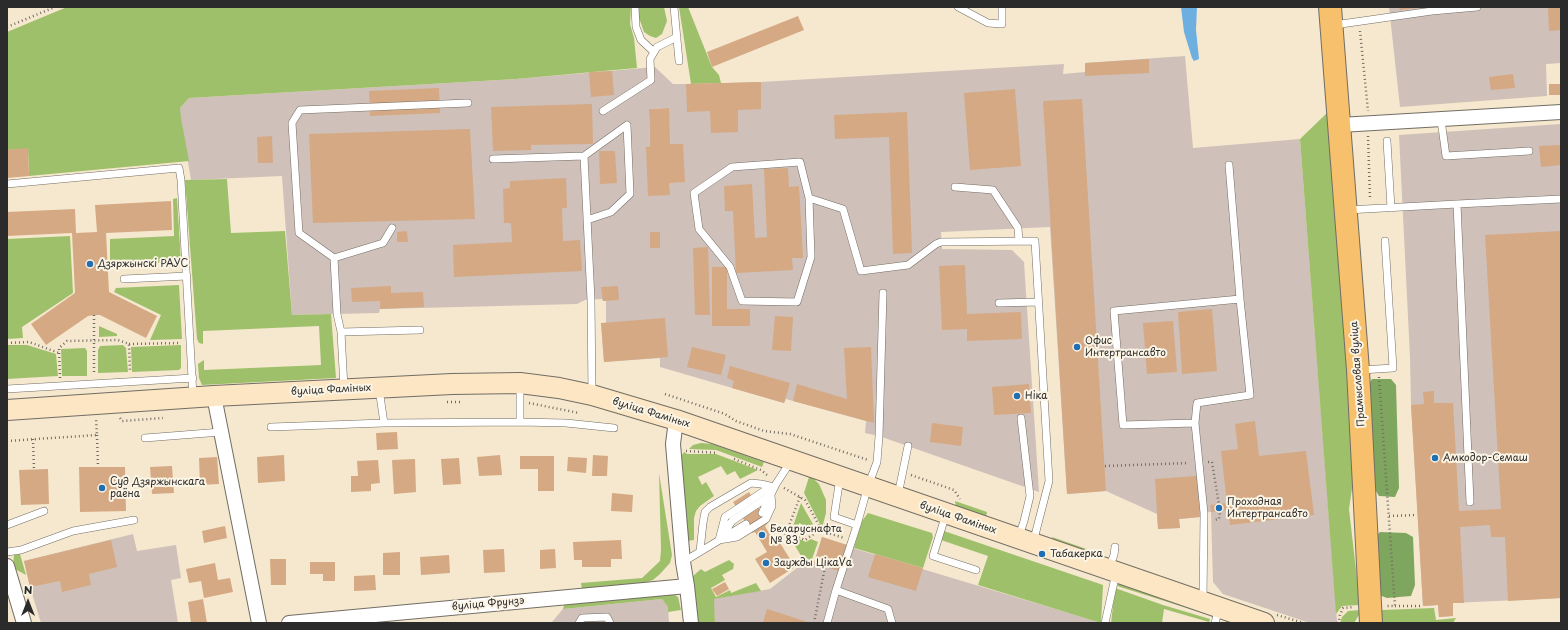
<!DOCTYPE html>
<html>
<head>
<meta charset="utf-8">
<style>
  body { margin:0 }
  #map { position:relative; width:1568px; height:630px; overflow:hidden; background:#f5e8ce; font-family:"Playpen Sans",sans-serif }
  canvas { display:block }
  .frame { position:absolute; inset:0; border:8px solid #2b2b2b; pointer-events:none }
  .north { position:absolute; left:8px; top:582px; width:40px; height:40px; -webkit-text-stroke:3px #fcf5e5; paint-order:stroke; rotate:0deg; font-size:11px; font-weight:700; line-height:16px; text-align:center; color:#2b2b2b }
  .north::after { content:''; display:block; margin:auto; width:14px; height:18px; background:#2b2b2b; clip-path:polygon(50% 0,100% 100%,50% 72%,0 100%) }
</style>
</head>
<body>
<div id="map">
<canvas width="1568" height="630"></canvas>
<div class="frame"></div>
<div class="north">N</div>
</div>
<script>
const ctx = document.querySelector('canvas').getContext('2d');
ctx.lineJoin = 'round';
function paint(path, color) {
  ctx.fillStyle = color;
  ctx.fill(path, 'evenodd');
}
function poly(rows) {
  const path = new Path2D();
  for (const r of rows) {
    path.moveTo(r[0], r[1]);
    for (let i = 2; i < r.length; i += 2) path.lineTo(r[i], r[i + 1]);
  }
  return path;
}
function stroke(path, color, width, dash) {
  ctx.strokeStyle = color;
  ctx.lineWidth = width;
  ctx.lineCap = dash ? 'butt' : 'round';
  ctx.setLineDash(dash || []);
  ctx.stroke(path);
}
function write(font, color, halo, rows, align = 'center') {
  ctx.font = font + ' "Playpen Sans",sans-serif';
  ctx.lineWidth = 4;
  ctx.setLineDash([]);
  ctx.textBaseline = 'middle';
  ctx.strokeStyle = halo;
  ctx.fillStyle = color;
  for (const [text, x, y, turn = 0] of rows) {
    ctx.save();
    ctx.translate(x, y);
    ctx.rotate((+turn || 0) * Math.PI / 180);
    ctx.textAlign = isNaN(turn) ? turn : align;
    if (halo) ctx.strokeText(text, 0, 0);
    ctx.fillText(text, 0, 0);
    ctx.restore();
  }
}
paint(poly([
  [1389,7,1561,7,1561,63,1546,64,1547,96,1400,107],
  [1185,56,1193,148,1300,139,1337,622,1335,623,1310,623,1223,594,1213,582,1211,512,1200,513,1200,517,1179,519,1180,528,1158,529,1157,514,1106,491,1067,494,1050,227,941,232,942,249,1012,250,1024,262,1039,492,879,436,865,433,866,421,786,399,784,403,660,367,660,358,604,362,601,323,606,323,606,301,603,301,602,299,585,300,577,304,380,309,379,313,292,315,282,176,191,180,180,114,180,108,189,98,516,79,655,67,673,84,691,84,761,82,1064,64,1063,74,1085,72,1085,63],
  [668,108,650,147,649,109],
  [1561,124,1561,598,1453,603,1453,616,1439,617,1438,605,1423,606,1411,405,1410,357,1399,135],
  [133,534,137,551,176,545,181,578,171,580,178,623,41,623,30,587,24,561],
  [822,537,847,545,849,547,1102,623,715,623,713,599,770,589,807,560,814,563],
  [662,599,668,607,669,623,547,623,552,622,563,609]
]), '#cfc0ba');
paint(poly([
  [67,7,631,7,630,24,634,38,637,68,516,79,189,98,180,108,181,118,189,161,29,176,28,149,7,150,7,32],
  [639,7,664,7,667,21,662,34,656,38,650,36,644,32,639,18],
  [679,7,688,7,712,67,719,75,721,83,691,84],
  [1328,112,1338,194,1353,482,1349,509,1360,605,1342,606,1336,614,1300,139],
  [227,179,231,233,285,231,292,315,331,314,336,378,202,385,199,378,198,364,204,360,204,370,321,365,319,326,203,331,203,344,199,343,197,339,185,180],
  [177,198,181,262,110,265,110,239,174,236,173,199],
  [70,236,73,293,22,327,23,338,7,339,7,239],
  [179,285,182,339,150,340,161,315,114,292,116,288],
  [99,326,117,334,117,336,99,337],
  [7,345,27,345,56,354,58,376,7,379],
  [123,345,126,348,128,372,98,373,98,350,100,346],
  [181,345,181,368,179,370,132,372,131,347],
  [85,348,87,351,87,376,62,376,61,349],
  [701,443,712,444,764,462,762,467,716,450,689,449,693,445],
  [684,452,687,454,716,454,758,470,740,479,735,471,727,475,721,466,698,477,702,485,706,482,714,496,700,506,696,511,694,518,694,540,687,541,680,458],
  [659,473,672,555,670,563,660,574,653,580,644,583,582,589,581,583,642,578,660,561,661,550],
  [809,477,814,479,819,484,826,500,826,513,822,528,804,493],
  [955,501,987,512,986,517,959,508,956,506],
  [801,503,814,526,811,529,799,523,796,534,791,538,790,535],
  [868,513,932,533,933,537,923,568,854,548,862,521],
  [944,531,1103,585,1101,623,978,585,988,556,941,540],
  [1052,537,1098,553,1094,554,1055,542],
  [799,539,806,542,811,539,818,542,811,562,807,560,805,562,792,541],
  [20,554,26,575,13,568,14,555],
  [729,560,734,564,733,569,722,575,725,580,711,588,716,597,730,590,731,593,756,583,761,591,714,599,715,623,697,623,692,581,693,576,701,569,705,572],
  [1119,583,1207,611,1209,615,1117,586],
  [1115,588,1163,605,1210,619,1209,622,1164,609,1162,623,1111,623],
  [673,594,678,597,681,610,668,612,668,607,662,599,563,609,565,602],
  [1434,608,1436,620,1456,618,1453,623,1382,623,1382,610],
  [1360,610,1359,615,1354,623,1340,623,1342,617,1348,611]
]), '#9fc06a');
paint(poly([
  [1372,379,1391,379,1396,385,1399,488,1395,497,1379,496,1373,486,1369,384],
  [1380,532,1406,533,1413,537,1415,585,1411,596,1387,598,1379,595,1377,535]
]), '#7fa65e');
paint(poly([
  [1181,7,1197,7,1196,30,1199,59,1194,61,1192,58,1184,32]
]), '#6eafe2');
paint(poly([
  [1399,7,1416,7,1416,8,1400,10],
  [1548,7,1561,7,1561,30,1549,31],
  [798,16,804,30,712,67,707,52],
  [1149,59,1149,73,1085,76,1085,63],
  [612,71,614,95,591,97,589,72],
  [1513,74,1515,88,1491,90,1489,77],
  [761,82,761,109,738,110,738,132,711,133,710,111,687,112,686,84],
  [1549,84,1560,84,1560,95,1549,95],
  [439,88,440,113,370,116,369,91],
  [1015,89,1021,166,970,170,964,93],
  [1082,99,1106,491,1067,494,1043,101],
  [592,104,593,144,531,145,531,150,493,151,491,107],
  [669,108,670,144,683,144,685,182,669,183,670,195,648,196,646,147,650,147,649,109],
  [907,112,912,253,893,254,889,137,835,139,834,115],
  [470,129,475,219,313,223,309,134],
  [272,136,273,163,258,163,257,137],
  [1561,145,1561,165,1541,167,1539,146],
  [28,148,29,176,7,178,7,150],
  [599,151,615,151,617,183,600,184],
  [788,168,789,187,799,186,803,258,792,258,793,270,736,273,733,211,725,211,724,186,752,184,755,238,767,237,764,169],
  [566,178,567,208,562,208,563,241,580,240,582,271,454,277,453,245,512,242,511,223,504,223,503,189,510,188,510,181],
  [171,201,172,230,106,233,109,292,157,316,146,338,100,315,94,315,88,316,46,345,31,324,75,293,72,233,7,236,7,212,75,209,76,233,97,232,95,205],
  [407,231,408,242,397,242,397,232],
  [1561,231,1561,598,1508,601,1505,537,1491,537,1490,525,1460,527,1464,603,1453,603,1453,616,1439,617,1438,605,1423,606,1411,405,1424,404,1423,392,1434,391,1434,403,1453,403,1459,511,1501,509,1485,235],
  [650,232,660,232,660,248,650,248],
  [708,247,710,315,695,315,693,248],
  [965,265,967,314,1021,312,1022,339,967,341,967,329,942,330,939,266],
  [712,267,727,267,727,309,750,309,750,326,712,326],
  [391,286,391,293,423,292,424,307,380,309,380,301,352,302,351,288],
  [618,286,619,300,603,301,601,287],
  [1212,309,1217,371,1182,374,1178,312],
  [775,316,793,317,791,351,772,350],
  [665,318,668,357,604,362,601,323],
  [1173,321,1177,372,1147,374,1143,323],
  [692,347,726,355,721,375,687,367],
  [871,347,874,423,793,401,797,384,847,399,844,348],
  [730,366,790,383,784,403,732,388,734,381,727,378],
  [1029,384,1031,413,994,415,992,387],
  [1255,421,1259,456,1306,451,1314,515,1230,525,1228,510,1211,512,1210,505,1227,503,1221,451,1238,449,1235,424],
  [932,423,963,427,961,446,930,442],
  [397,432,398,449,377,450,376,433],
  [284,455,285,481,258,483,257,457],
  [500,455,502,475,479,476,477,457],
  [593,455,608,456,607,476,592,476],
  [520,456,554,456,554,491,538,491,538,469,520,469],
  [217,457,219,484,200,485,199,458],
  [568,457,587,458,586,473,567,471],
  [459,458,461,484,443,485,441,459],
  [415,459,416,492,394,494,392,460],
  [378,460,380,483,371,484,371,491,351,492,351,476,358,476,357,461],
  [172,466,174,493,152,494,150,467],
  [79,467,125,467,126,511,80,512],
  [48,469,49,504,21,505,19,470],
  [1197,476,1200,517,1179,519,1180,528,1158,529,1155,479],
  [749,492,768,523,765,526,776,546,780,543,795,567,770,583,755,559,767,552,755,532,752,533,733,502],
  [612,493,633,495,632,512,611,511],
  [825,522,836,526,833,533,823,530],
  [225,526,227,538,204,543,202,531],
  [801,526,808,528,805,536,798,534],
  [822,537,847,545,839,571,814,563],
  [111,540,117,567,89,574,91,585,62,592,60,581,30,587,24,561],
  [621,540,622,559,611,559,611,567,582,567,582,560,574,560,573,542],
  [504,549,505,572,484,573,483,550],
  [555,549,556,568,540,569,540,550],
  [400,552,400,575,383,575,383,553],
  [875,554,923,568,916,591,868,577],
  [449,555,450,573,421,575,420,557],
  [270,559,286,559,286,585,271,585],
  [310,562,335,562,335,581,323,581,323,574,310,574],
  [215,563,218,580,230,578,233,592,204,598,201,581,189,583,186,569],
  [375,575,376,590,354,591,354,576],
  [725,582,729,589,717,596,712,589],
  [203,599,207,623,191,623,188,602],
  [767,609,811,623,763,623]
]), '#d5a983');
const lane = poly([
  [635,7,636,27,641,40,654,52],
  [674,7,679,61],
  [958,7,988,23,1002,24,1002,7],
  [1334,25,1432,11,1477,7],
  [603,111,651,80,650,59,657,47,677,37],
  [1441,120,1446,156,1529,151],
  [1387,141,1391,208],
  [584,156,627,125,630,194,611,212,587,220],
  [493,159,584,156,591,300,592,395],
  [7,184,179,168,181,180,193,396],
  [955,187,993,190,1018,228,1019,241],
  [809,198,811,257,797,302,742,301,730,267,699,229,694,193,732,167,800,162,809,198,843,209,861,271,908,265,936,244,941,242,1035,241,1049,481,1033,543],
  [1347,210,1457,204],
  [334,258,383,243,392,228],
  [124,279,187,276],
  [999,303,1038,302],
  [341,332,420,330],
  [1361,370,1393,368,1385,241],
  [344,388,341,332,337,314,334,258,299,233,292,123,300,110,468,103],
  [7,389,193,378],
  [379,389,384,423,520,422,520,384],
  [520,422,566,423,614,428],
  [1195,423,1197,403,1250,395,1240,299],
  [271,427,384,423],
  [145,438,221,432],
  [840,478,834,517,857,525,868,486,877,462,879,436,883,293],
  [898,495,908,446],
  [1470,502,1457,204,1561,199],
  [762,513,776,484,791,461],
  [946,514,933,556,976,570],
  [7,525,44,511],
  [723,535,732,521,771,495],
  [1019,536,1024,521,1030,496,1021,418],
  [719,540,725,517,764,491,773,490],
  [719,540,737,537,766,519,772,506,771,495],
  [700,551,703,523,705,512,710,507,751,483,761,484,774,487],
  [7,552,21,550,73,531,134,520],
  [683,562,746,524],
  [1109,568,1114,555,1115,547],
  [836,590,888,609,892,623],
  [1203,601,1204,513,1195,423,1123,425,1114,311,1240,299,1229,165],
  [579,623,582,618,607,617,610,623],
  [827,623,836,590,857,525],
  [1105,623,1116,573],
  [1215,623,1219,608]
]);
const street = poly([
  [1340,125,1561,112],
  [214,396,259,623],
  [676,420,673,444,683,562,687,586,691,623],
  [7,566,24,623],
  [289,623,687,586]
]);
const secondary = poly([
  [7,410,214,396,452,384,520,383,559,388,592,395,676,420,1264,623]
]);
const primary = poly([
  [1330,7,1358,370,1371,623]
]);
stroke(lane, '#726d64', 8);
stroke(street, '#726d64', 16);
stroke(secondary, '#726d64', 22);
stroke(primary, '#726d64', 24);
stroke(poly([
  [7,27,55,7],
  [1360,31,1368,111],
  [1368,136,1370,199],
  [94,315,94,375],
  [7,343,29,342,59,353],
  [129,344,180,343],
  [1379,377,1395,606,1387,606],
  [60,378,59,348,67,341,118,340,129,344,130,372],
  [665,394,725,414,736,421,764,431,790,434,868,460],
  [447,402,462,402],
  [529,403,579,413],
  [120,418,122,421,163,418],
  [97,435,98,467],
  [33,439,34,470],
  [7,441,97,435,96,419],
  [686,451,717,453],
  [734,459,761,470,767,475],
  [1208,462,1212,462,1220,511,1219,519,1214,520],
  [1105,466,1189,463],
  [911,475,954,490,960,499],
  [784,488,805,500,822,531,844,538],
  [800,497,785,536,789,542,797,537,805,540,821,529],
  [1389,516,1417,515],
  [1395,606,1423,606],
  [1277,615,1304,623],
  [814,623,825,567],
  [1337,623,1339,621,1340,615,1343,608,1354,607]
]), '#726d64', 2.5, [1, 3]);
stroke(lane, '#fff', 7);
stroke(street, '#fff', 14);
stroke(secondary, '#fce6c4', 20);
stroke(primary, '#f7c06c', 22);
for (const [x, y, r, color] of [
  [90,264,4,"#1f6fb2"],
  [1077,347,4,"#1f6fb2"],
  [1017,396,4,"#1f6fb2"],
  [1435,458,4,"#1f6fb2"],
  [102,488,4,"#1f6fb2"],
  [1219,508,4,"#1f6fb2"],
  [762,535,4,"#1f6fb2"],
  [1042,554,4,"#1f6fb2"],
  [766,563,4,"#1f6fb2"]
]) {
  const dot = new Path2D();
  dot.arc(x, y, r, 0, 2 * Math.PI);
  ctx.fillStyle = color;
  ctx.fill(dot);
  stroke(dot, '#fcf5e5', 1.5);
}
write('10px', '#2b2b2b', '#fcf5e5', [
  ["Дзяржынскі РАУС",98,264],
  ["Офис",1085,341],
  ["Интертрансавто",1085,353],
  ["Ніка",1025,396],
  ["Амкодор-Семаш",1443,458],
  ["Суд Дзяржынскага",110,482],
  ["раёна",110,494],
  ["Проходная",1227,502],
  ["Интертрансавто",1227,514],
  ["Беларуснафта",770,529],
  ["№ 83",770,541],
  ["Табакерка",1050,554],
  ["Заужды ЦікаVа",774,563]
], 'left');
write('10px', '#2b2b2b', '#fcf5e5', [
  ["Прамысловая вуліца",1358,374,-94],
  ["вуліца Фаміных",331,390,-3],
  ["вуліца Фаміных",651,413,17],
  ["вуліца Фаміных",958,518,19],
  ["вуліца Фрунзэ",488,604,-5]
]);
</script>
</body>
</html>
